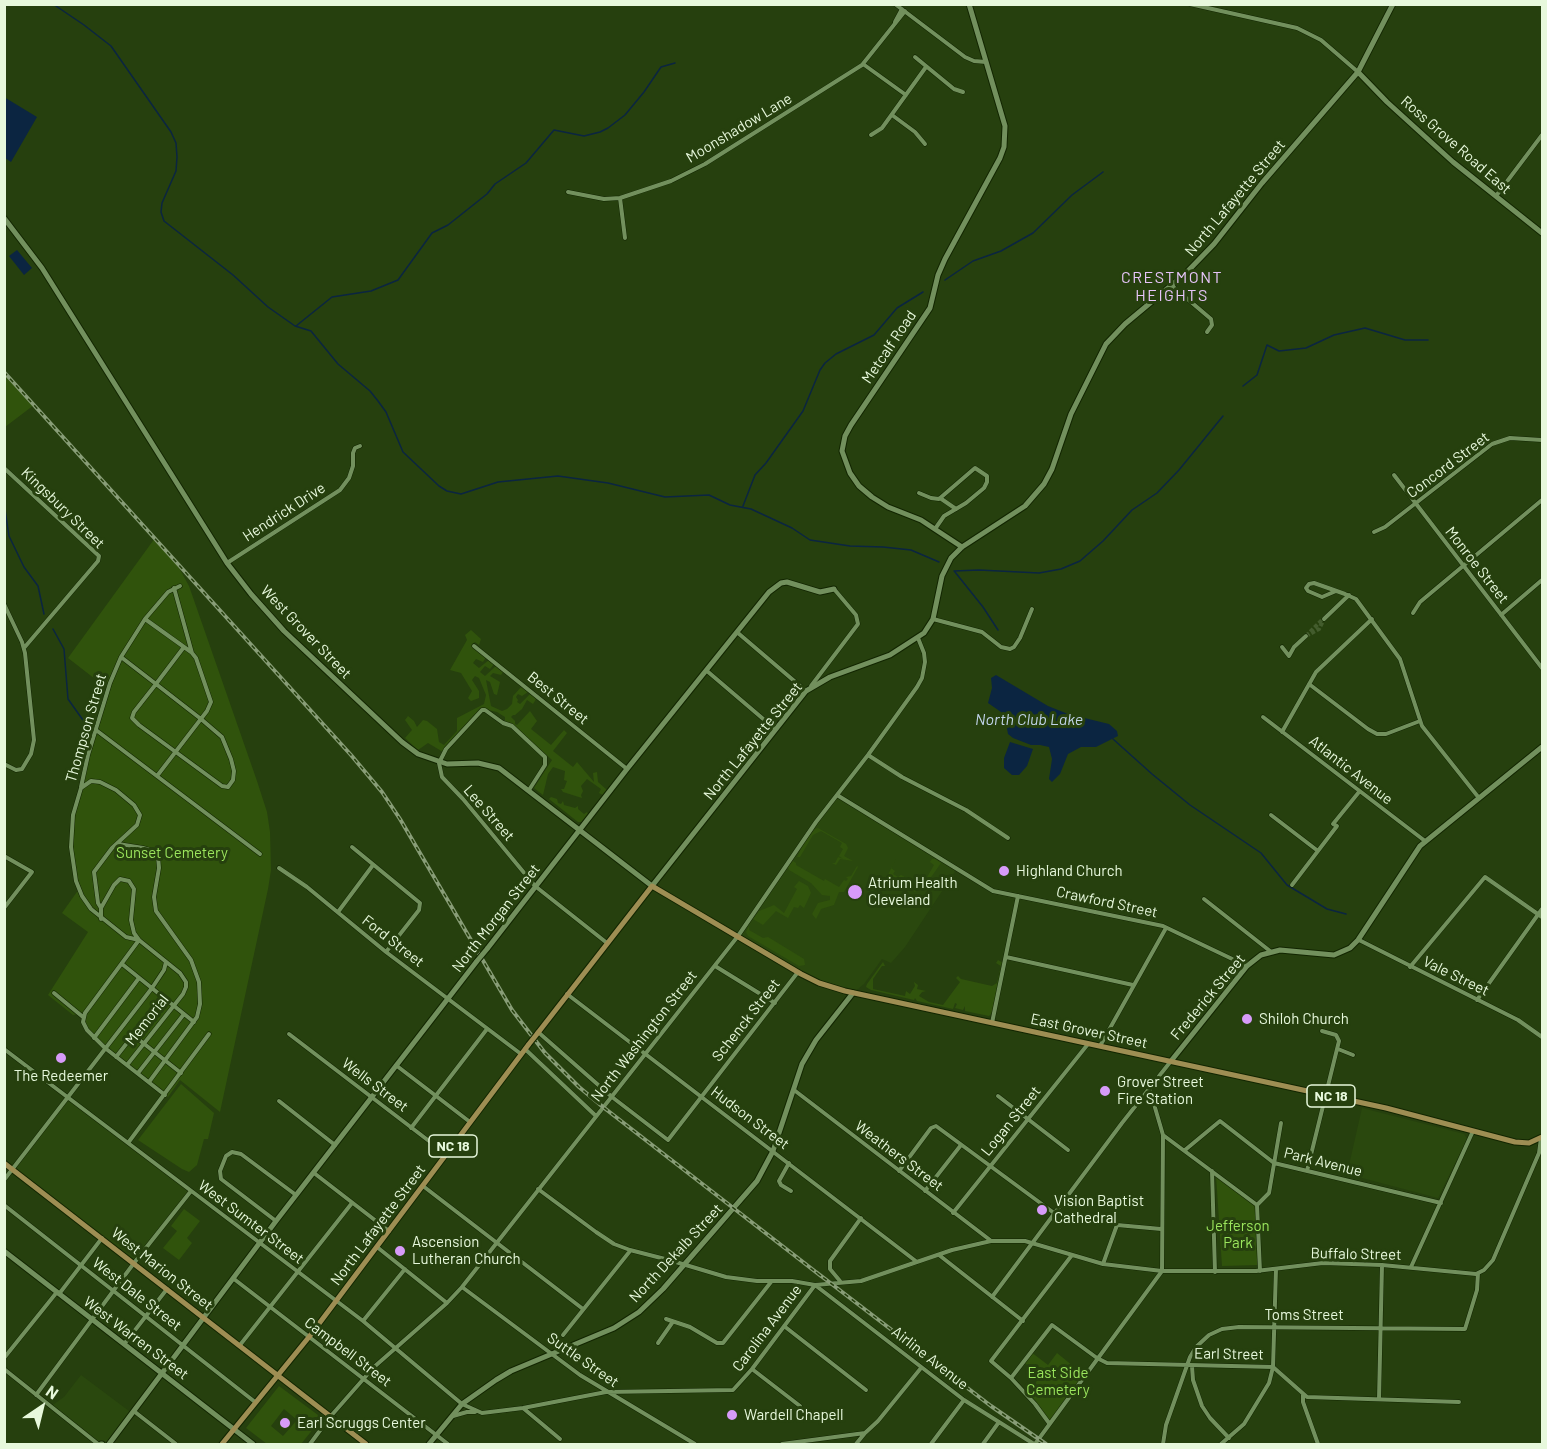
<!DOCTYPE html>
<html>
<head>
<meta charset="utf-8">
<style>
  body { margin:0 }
  #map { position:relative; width:1547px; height:1449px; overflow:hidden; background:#26400e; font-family:Barlow,sans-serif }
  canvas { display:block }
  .frame { position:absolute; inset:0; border:6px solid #e7f8dc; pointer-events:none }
  .north { position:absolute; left:12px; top:1377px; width:60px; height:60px; -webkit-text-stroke:4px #26400e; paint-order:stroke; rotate:35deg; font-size:16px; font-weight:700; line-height:24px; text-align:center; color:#e7f8dc }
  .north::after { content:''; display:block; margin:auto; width:21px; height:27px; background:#e7f8dc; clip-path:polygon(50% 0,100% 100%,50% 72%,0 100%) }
</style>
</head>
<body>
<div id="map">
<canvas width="1547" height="1449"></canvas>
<div class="frame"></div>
<div class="north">N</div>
</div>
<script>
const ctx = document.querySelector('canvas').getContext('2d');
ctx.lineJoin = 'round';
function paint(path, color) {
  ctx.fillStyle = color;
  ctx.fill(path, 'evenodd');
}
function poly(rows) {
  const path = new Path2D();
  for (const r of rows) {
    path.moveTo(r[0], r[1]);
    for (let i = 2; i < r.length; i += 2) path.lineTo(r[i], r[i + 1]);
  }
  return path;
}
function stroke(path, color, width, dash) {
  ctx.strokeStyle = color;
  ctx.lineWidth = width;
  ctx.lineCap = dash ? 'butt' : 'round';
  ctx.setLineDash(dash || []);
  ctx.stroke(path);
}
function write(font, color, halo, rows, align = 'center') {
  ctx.font = font + ' Barlow,sans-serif';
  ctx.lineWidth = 6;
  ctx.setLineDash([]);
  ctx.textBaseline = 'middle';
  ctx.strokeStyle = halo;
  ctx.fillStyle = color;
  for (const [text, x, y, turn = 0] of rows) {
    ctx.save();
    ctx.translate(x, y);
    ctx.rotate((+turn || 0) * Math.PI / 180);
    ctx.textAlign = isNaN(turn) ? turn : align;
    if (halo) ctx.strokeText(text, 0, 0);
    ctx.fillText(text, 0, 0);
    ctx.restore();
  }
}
paint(poly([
  [837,795,956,870,905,947,891,963,882,959,864,984,853,993,830,987,738,936],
  [67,1097,191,1191,134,1263,13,1169],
  [1362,1108,1464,1134,1467,1139,1438,1198,1347,1174],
  [81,1375,133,1414,109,1444,98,1444,50,1407,64,1397]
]), '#2a480e');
paint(poly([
  [5,372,34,405,5,427,4,427],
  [155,538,178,566,189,586,257,781,267,812,270,832,271,870,268,889,220,1112,180,1080,168,1097,105,1048,87,1030,83,1017,79,1014,73,1015,48,995,88,932,62,913,79,889,71,847,73,815,108,689,68,658],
  [471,630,481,639,479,645,475,642,471,645,486,657,483,662,476,659,473,663,479,668,489,660,494,664,490,669,485,666,480,672,485,676,496,666,503,672,501,675,493,673,490,676,500,682,497,695,494,694,490,682,486,680,491,706,502,711,507,709,512,704,513,696,522,686,528,692,522,696,518,694,516,697,518,700,517,702,520,704,530,694,536,699,533,704,527,700,522,709,515,715,513,715,511,717,515,721,515,724,517,725,530,711,537,721,531,729,551,745,564,730,567,733,553,751,573,767,577,762,594,782,593,773,597,772,598,782,607,790,603,795,599,793,601,789,587,779,581,786,583,791,581,795,582,798,563,792,561,789,564,789,567,781,564,780,565,771,553,767,548,774,543,795,534,788,552,760,512,723,505,721,505,717,497,712,484,709,443,752,428,743,418,750,405,738,412,730,405,720,408,716,414,721,417,727,423,720,427,721,437,729,439,742,444,745,457,731,457,718,484,704,486,695,479,678,475,676,472,680,479,691,479,698,471,701,468,698,472,691,461,673,450,670,467,640,465,635],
  [551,797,557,799,558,803,561,804,563,801,564,805,575,808,578,806,578,809,584,814,587,812,588,814,582,822,578,822,549,799],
  [818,828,846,844,848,848,844,856,853,861,840,859,836,865,832,863,835,863,838,857,843,859,839,856,843,849,840,847,842,843,821,831,813,835,800,857,797,857,804,843,815,829],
  [896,858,891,868,895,871,893,874,898,877,901,875,916,883,916,888,917,884,922,886,934,865,930,862,932,859,935,859,941,863,927,883,927,887,914,892,915,887,905,882,901,882,900,884,887,877],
  [793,861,796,863,796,865,824,881,825,879,839,887,844,880,846,881,848,879,846,877,851,876,857,866,858,867,844,892,839,892,834,905,821,909,816,919,812,914,818,903,830,900,830,896,822,895,811,883,789,870,788,867],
  [799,881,808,886,811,893,804,908,800,905,798,908,794,907,788,918,776,911,763,925,753,919,759,911,774,905,784,913,797,889,794,887],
  [749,926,749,930,763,938,768,937,804,959,805,965,799,966,748,936,746,932],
  [998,960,1003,963,992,1013,989,1016,965,1011,965,1006,963,1010,955,1008,957,1004,955,1003,953,1009,917,1001,915,998,914,1000,871,990,866,987,867,984,883,962,885,966,882,966,873,979,873,989,905,996,906,991,910,994,915,986,914,982,918,985,917,989,926,991,922,992,919,996,929,1002,943,1005,960,982,956,978,958,976,961,979,992,986,997,983,1001,966,996,963],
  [181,1084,214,1113,208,1139,204,1139,197,1165,189,1172,182,1169,138,1140],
  [1216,1175,1256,1205,1258,1265,1222,1266],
  [184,1209,200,1221,187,1238,192,1243,179,1260,163,1248,177,1231,171,1226],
  [1031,1352,1048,1365,1057,1353,1084,1375,1049,1423,1027,1395,1041,1375,1023,1362],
  [279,1386,322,1418,301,1444,267,1444,246,1428],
  [284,1409,297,1420,283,1436,271,1426]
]), '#30530c');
paint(poly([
  [4,97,37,117,11,162,5,158],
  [17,250,32,268,24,275,9,256],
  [996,675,1048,706,1068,714,1109,724,1117,731,1118,736,1096,747,1081,747,1068,754,1060,774,1052,782,1049,779,1052,759,1049,747,1040,745,1031,745,1013,738,1008,734,1005,717,1001,712,988,703,992,688,991,678],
  [1010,742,1033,749,1027,766,1019,775,1012,775,1004,768,1004,758]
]), '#0b2541');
stroke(poly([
  [53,4,84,25,111,46,171,132,176,143,177,157,176,171,162,203,161,212,164,221,233,275,268,307,295,326,311,331,338,364,370,391,378,401,386,412,403,452,439,486,447,491,461,494,498,482,558,476,608,483,665,497,709,495,730,505,751,509,792,528,810,540,850,546,883,547,911,550,939,562],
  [945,280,973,261,1001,251,1033,233,1072,195,1103,172],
  [296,326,332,297,371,291,398,280,432,233,448,225,487,194,495,184,526,163,554,130,584,136,600,132,608,128,625,115,644,92,661,67,675,63],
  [1243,386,1257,375,1267,345,1279,351,1306,348,1334,335,1365,328,1405,340,1428,340],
  [4,503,9,536,24,567,38,586,44,614],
  [743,506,755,475,766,463,803,411,820,370,825,363,836,354,874,335,897,308,923,292],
  [954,571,979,570,1039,573,1061,569,1080,561,1103,541,1132,510,1157,493,1179,470,1223,416],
  [955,572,983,607,998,630],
  [53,629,64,649,68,699,90,730],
  [1113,739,1152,774,1190,805,1261,853,1287,885,1327,909,1346,914]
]), '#0b2541', 1.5);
stroke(poly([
  [1306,636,1319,629,1324,619],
  [1306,636,1322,620]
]), '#435c2d', 4, [4, 2]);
const street = poly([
  [895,4,965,57,974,61,986,62],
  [1190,4,1297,28,1321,40,1358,72],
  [895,22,902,9],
  [915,57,954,89,963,92],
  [863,64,906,95],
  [892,115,915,132,925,144],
  [871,135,882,128,926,67],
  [568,192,604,199,620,198,671,181,705,164,862,65,905,11],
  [1496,196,1542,135],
  [620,198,625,238],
  [1171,285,1211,319,1212,325,1207,332],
  [4,468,99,556,98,561,24,648],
  [1394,475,1542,668],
  [919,493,931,498,939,499,975,468,987,476,987,482,984,488,966,503,944,516,935,529],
  [940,498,956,509],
  [1374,532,1385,527,1492,444,1510,438,1542,440],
  [227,563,340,490,349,478,353,466,353,453,355,448,360,446],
  [1336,591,1322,597,1308,591,1306,588,1309,584,1314,583,1331,589,1345,594,1356,599,1400,659,1422,726,1479,798],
  [4,604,22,642,25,653,34,740,31,754,22,769,16,770,4,764],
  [1413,613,1420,602,1542,500],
  [1501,615,1542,580],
  [145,619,191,652],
  [933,619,982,632,1001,647,1010,649,1014,647,1020,638,1032,609],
  [1324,619,1349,595],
  [738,633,806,691],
  [474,646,627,769],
  [1282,647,1289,656,1294,647,1306,636],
  [121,657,156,684,201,719,222,737,231,759,234,771,233,780,228,787,222,786,139,725,132,718,134,712,156,684,184,647],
  [707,671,775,729],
  [1309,684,1368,729,1377,734,1386,734,1420,721],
  [811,686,858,624,856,615,834,589],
  [1263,717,1425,841],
  [96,730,260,854],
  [1282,732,1316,672,1372,619],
  [868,755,902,777,966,810,1008,838],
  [157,776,207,711,211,702,196,658,192,653,174,588],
  [81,787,88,755,110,683,121,657,145,619,168,592,180,586],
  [529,790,545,765,545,757,512,726,503,723,485,710,482,710,446,749,439,763,442,777,463,799,535,886,607,943],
  [837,795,993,891,1163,926,1247,966],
  [1271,815,1318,851],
  [118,844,143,848,153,851,158,856,159,868,154,897,156,911,191,960,199,982,200,1004,197,1017,149,1082],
  [352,847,420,903,419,910,386,952],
  [4,856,32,872,4,908],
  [279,868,307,887,386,952,521,1054],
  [1292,885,1337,826,1333,824,1359,792],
  [1204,899,1270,951],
  [101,908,98,903,94,872,112,848,137,825,140,815,134,805,116,790,100,782,91,781,81,788,73,815,71,847,76,881,82,896,91,909,126,937,139,940],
  [338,912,373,865],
  [101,919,101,908,114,885,120,879,129,881,134,889,131,920,134,933,139,940,180,973,186,982,186,987,183,994,127,1065],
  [139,940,85,1013,83,1022,87,1030,105,1048,165,1095],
  [1359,940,1518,1020,1542,1037],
  [1006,957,1133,985],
  [122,964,194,1022],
  [715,966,775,1003],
  [1410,967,1485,877,1542,917],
  [54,993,83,1017],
  [567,994,917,1262],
  [1477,1000,1542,909],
  [992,1023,1018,896],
  [538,1032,612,1097,668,1140,798,972],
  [289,1034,446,1154],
  [133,1035,181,1073],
  [94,1038,139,978],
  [1100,1046,1166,928],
  [4,1049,363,1321,462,1404,482,1413,523,1408,606,1392,733,1390,752,1369,815,1285,861,1281,952,1250,991,1241,1025,1241,1103,1264,1162,1271,1256,1271,1323,1263,1382,1265,1476,1274,1484,1270,1493,1260,1539,1153,1541,1138],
  [525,1049,596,1116],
  [1338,1049,1353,1055],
  [116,1057,163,997],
  [397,1066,470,1122],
  [138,1073,184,1014],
  [794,1090,990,1240],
  [998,1096,1068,1150],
  [279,1101,335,1145],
  [411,1128,487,1029],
  [1163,1135,1257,1205],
  [128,1143,209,1034],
  [1185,1150,1220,1121,1274,1163,1441,1203],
  [789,1163,779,1181,781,1185,791,1191],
  [899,1171,931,1128,936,1126,1054,1213],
  [1212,1171,1215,1272],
  [1307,1171,1339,1041,1336,1035,1322,1031],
  [314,1173,389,1231],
  [4,1180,152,988,164,970,166,962],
  [423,1186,583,1309],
  [538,1189,596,1232,614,1244,630,1250,669,1260,726,1277,757,1281,792,1281,815,1285,964,1400,1034,1444],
  [925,1191,961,1145],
  [4,1205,255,1402],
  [953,1213,1088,1044],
  [276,1221,221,1179,220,1171,226,1156,232,1152,241,1154,296,1195],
  [377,1247,447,1303],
  [939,1255,1023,1321],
  [1103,1264,1117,1225,1161,1229],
  [1411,1267,1473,1131],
  [1260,1271,1257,1205,1269,1193,1281,1123],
  [234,1279,448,1444],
  [840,1281,830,1269,830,1261,861,1218],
  [462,1287,580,1375,695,1444],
  [59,1294,102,1238],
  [992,1297,1122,1123,1171,1061],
  [666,1319,690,1327,717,1343,723,1343,771,1282],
  [363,1321,405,1269],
  [784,1326,866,1390],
  [563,1335,630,1251],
  [125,1343,167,1289],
  [658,1343,672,1323],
  [240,1345,352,1203],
  [4,1358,57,1292],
  [1192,1366,1193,1380,1202,1406,1210,1418,1229,1438],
  [4,1369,98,1444],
  [752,1369,800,1406],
  [1011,1378,1052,1325,1097,1358,1107,1363,1273,1367,1307,1397,1459,1402],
  [36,1395,134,1263,191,1191],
  [1303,1395,1303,1402,1318,1444],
  [1379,1399,1382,1265],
  [523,1408,560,1439],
  [135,1412,176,1444],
  [453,1416,467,1412,475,1412],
  [1049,1423,1035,1404,1011,1378,991,1361,1072,1255],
  [310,1444,330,1417,374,1367,447,1303,462,1287,738,936,816,822,868,755,917,687,922,678,925,662,924,653,918,638],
  [782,1444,865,1433,878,1421,921,1368],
  [856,1444,865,1433],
  [931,1444,964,1400],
  [983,1444,999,1422],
  [1035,1444,1162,1271,1163,1135,1149,1087],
  [1163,1444,1166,1425,1190,1357,1196,1347,1209,1335,1222,1329,1239,1327,1465,1329,1477,1290,1478,1273],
  [1221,1444,1244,1424,1269,1383,1273,1367,1276,1269]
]);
const secondary = poly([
  [1358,72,1387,102,1453,162,1542,233],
  [4,218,42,268,227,563,251,594,284,631,402,742,418,754,447,764,478,763,499,768,652,886,806,691,830,677,890,655,924,633,933,619,942,576,951,558,962,547,1025,506,1044,484,1052,469,1071,414,1106,344,1125,324,1186,273,1214,244,1262,183,1358,72,1393,4],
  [962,547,921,520,888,507,872,497,859,486,850,473,842,451,845,436,851,425,930,308,938,275,945,259,1000,158,1004,147,1005,126,969,4],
  [487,949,627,769,769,592,781,583,787,582,820,592,834,589],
  [1171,1061,1247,966,1261,955,1280,950,1334,955,1350,948,1358,940,1420,846,1542,747],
  [4,1251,253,1444],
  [101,1444,102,1444],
  [109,1444,276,1221,477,961],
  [429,1444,462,1404,496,1380,511,1371,614,1328,639,1312,663,1289,757,1181,773,1151,802,1064,816,1040,853,993]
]);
const primary = poly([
  [537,1034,652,886,801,974,819,983,845,991,1386,1108,1515,1142,1529,1143,1542,1137],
  [4,1163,366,1444],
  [222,1444,309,1337,529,1044]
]);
stroke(street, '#122501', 5);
stroke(secondary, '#122501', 7);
stroke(primary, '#122501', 7);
stroke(street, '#72905d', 4);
stroke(secondary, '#72905d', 5);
stroke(primary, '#9e8e53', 5);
const rail = poly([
  [4,372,351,755,382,792,400,819,512,1010,545,1053,579,1087,603,1107,821,1276],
  [816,1272,991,1406,1046,1444]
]);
stroke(rail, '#889d77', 4);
stroke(rail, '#26400e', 1.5, [4.5]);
const secondaryBridge = poly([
  [477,961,487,949]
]);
const primaryBridge = poly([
  [529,1044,537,1034]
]);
stroke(secondaryBridge, '#122501', 7, []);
stroke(primaryBridge, '#122501', 7, []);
stroke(secondaryBridge, '#72905d', 5);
stroke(primaryBridge, '#9e8e53', 5);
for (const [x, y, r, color] of [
  [1004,871,6,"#d79bf9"],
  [855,892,8,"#d79bf9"],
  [1247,1019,6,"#d79bf9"],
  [61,1058,6,"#d79bf9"],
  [1105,1091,6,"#d79bf9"],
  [1042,1210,6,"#d79bf9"],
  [400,1251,6,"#d79bf9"],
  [732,1415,6,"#d79bf9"],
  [285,1423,6,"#d79bf9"]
]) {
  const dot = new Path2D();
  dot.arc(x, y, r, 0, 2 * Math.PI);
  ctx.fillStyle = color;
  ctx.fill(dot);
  stroke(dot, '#26400e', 2);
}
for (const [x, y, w] of [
  [1331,1096,48],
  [453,1146,48]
]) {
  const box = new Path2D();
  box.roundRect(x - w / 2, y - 11, w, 22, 4.5);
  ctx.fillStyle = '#26400e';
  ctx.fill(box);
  stroke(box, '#e7f8dc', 1.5);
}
write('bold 14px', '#e7f8dc', null, [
  ["NC 18",1331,1096],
  ["NC 18",453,1146]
]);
write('15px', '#e7f8dc', '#26400e', [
  ["Moonshadow Lane",739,128,-31],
  ["Ross Grove Road East",1456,145,41],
  ["North Lafayette Street",1235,198,-50],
  ["Metcalf Road",889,347,-56],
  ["Concord Street",1448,465,-37],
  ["Kingsbury Street",63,508,44],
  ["Hendrick Drive",284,512,-33],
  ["Monroe Street",1477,565,52],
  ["West Grover Street",306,632,46],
  ["Best Street",558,698,39],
  ["Thompson Street",86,728,-74],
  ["North Lafayette Street",753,741,-51],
  ["Atlantic Avenue",1351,770,38],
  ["Lee Street",489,813,49],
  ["Crawford Street",1107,902,12],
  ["North Morgan Street",496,918,-52],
  ["Ford Street",393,941,38],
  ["Vale Street",1456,976,26],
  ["Frederick Street",1208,997,-50],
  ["Memorial",147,1020,-52],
  ["Schenck Street",746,1020,-52],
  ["East Grover Street",1089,1031,12],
  ["North Washington Street",644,1036,-52],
  ["Wells Street",375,1085,37],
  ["Hudson Street",750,1118,37],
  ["Logan Street",1011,1121,-51],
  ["Weathers Street",899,1156,37],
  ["Park Avenue",1323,1162,14],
  ["West Sumter Street",251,1222,37],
  ["North Lafayette Street",378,1225,-53],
  ["North Dekalb Street",676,1253,-47],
  ["Buffalo Street",1356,1254,1],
  ["West Marion Street",162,1269,38],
  ["West Dale Street",137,1294,38],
  ["Toms Street",1304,1315],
  ["Carolina Avenue",767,1328,-53],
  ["West Warren Street",136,1338,37],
  ["Campbell Street",348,1352,37],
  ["Earl Street",1229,1354,1],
  ["Airline Avenue",930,1358,38],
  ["Suttle Street",583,1360,35]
]);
write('15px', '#9be55d', '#26400e', [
  ["Sunset Cemetery",172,853],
  ["Jefferson",1238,1226],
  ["Park",1238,1243],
  ["East Side",1058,1373],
  ["Cemetery",1058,1390]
]);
write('15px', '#e7f8dc', '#26400e', [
  ["Highland Church",1016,871],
  ["Atrium Health",868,883],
  ["Cleveland",868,900],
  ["Shiloh Church",1259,1019],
  ["The Redeemer",61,1076,"center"],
  ["Grover Street",1117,1082],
  ["Fire Station",1117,1099],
  ["Vision Baptist",1054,1201],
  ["Cathedral",1054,1218],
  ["Ascension",412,1242],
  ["Lutheran Church",412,1259],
  ["Wardell Chapell",744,1415],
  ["Earl Scruggs Center",297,1423]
], 'left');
ctx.letterSpacing = '1.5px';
write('16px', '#e7c5fa', '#26400e', [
  ["CRESTMONT",1172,278],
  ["HEIGHTS",1172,296]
]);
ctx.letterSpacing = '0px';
write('italic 16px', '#c0d3e9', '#26400e', [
  ["North Club Lake",1029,720]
]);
</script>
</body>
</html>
